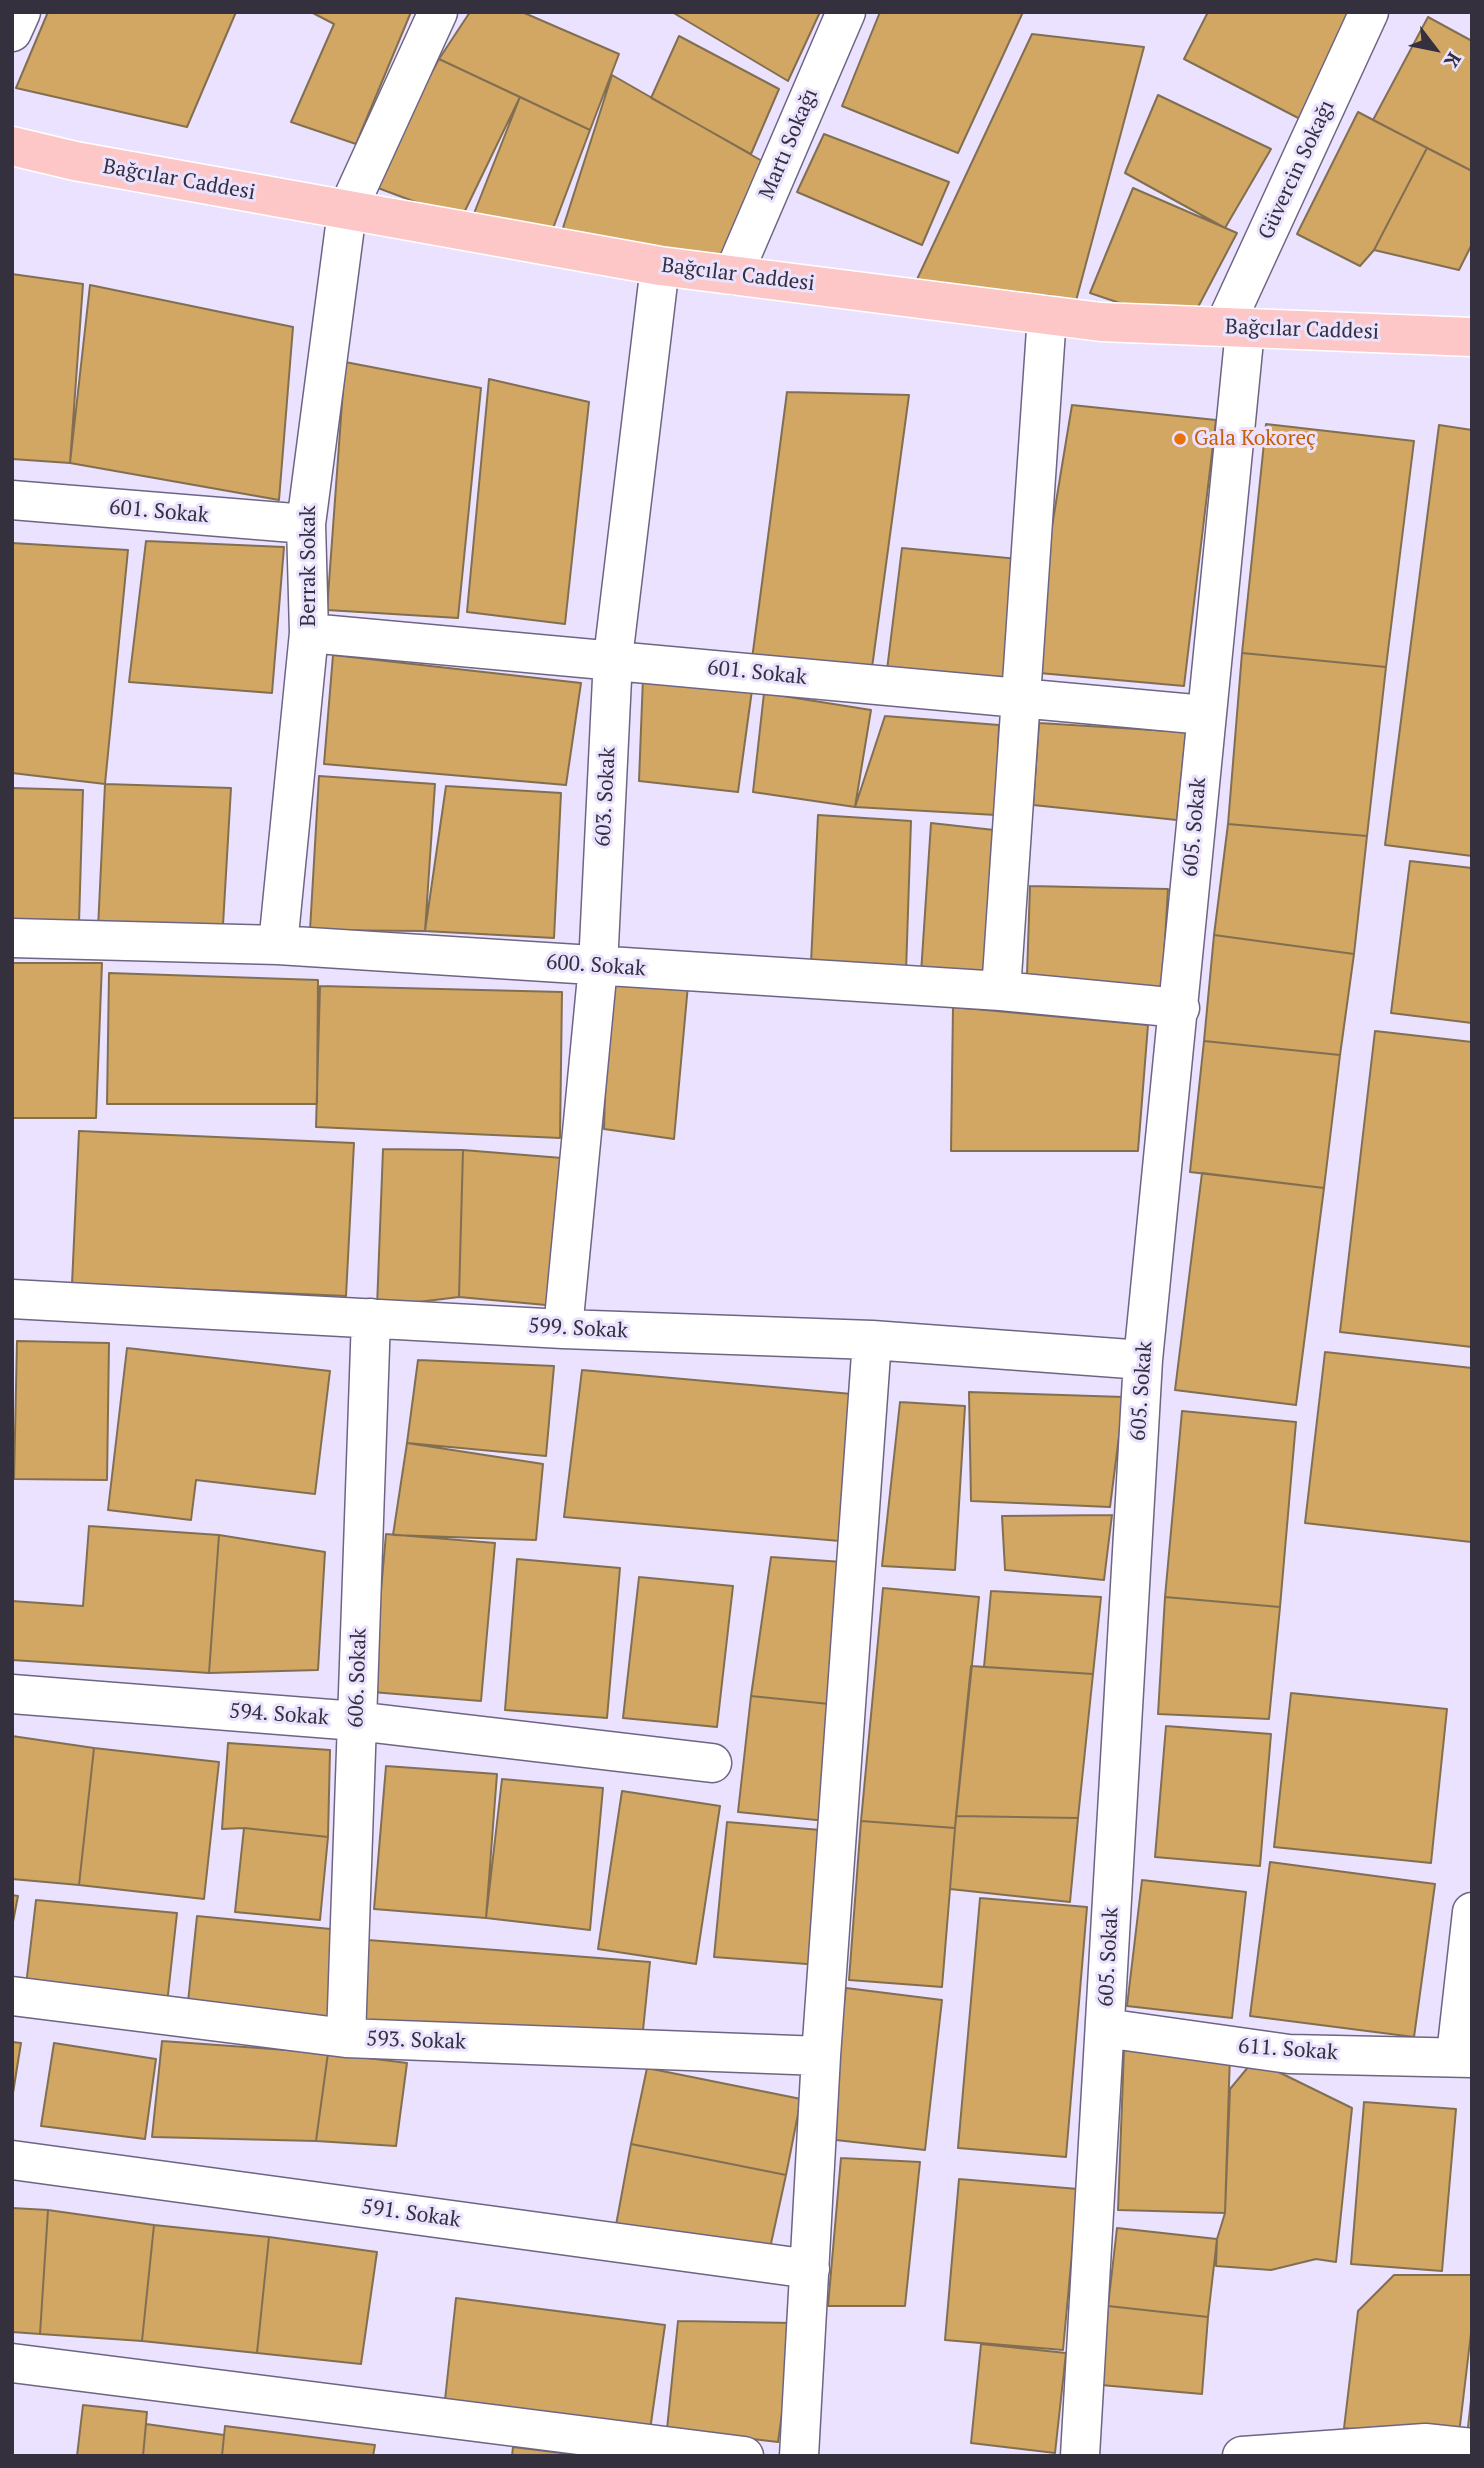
<!DOCTYPE html>
<html>
<head>
<meta charset="utf-8">
<style>
  body { margin:0 }
  #map { position:relative; width:1484px; height:2468px; overflow:hidden; background:#eae2fe; font-family:"PT Serif",serif }
  canvas { display:block }
  .frame { position:absolute; inset:0; border:14px solid #34303d; pointer-events:none }
  .north { position:absolute; left:1400px; top:14px; width:70px; height:70px; -webkit-text-stroke:5px #eae2fe; paint-order:stroke; rotate:122deg; font-size:19px; font-weight:700; line-height:28px; text-align:center; color:#34303d }
  .north::after { content:''; display:block; margin:auto; width:24px; height:32px; background:#34303d; clip-path:polygon(50% 0,100% 100%,50% 72%,0 100%) }
</style>
</head>
<body>
<div id="map">
<canvas width="1484" height="2468"></canvas>
<div class="frame"></div>
<div class="north">K</div>
</div>
<script>
const ctx = document.querySelector('canvas').getContext('2d');
ctx.lineJoin = 'round';
function paint(path, color) {
  ctx.fillStyle = color;
  ctx.fill(path, 'evenodd');
}
function poly(rows) {
  const path = new Path2D();
  for (const r of rows) {
    path.moveTo(r[0], r[1]);
    for (let i = 2; i < r.length; i += 2) path.lineTo(r[i], r[i + 1]);
  }
  return path;
}
function stroke(path, color, width, dash) {
  ctx.strokeStyle = color;
  ctx.lineWidth = width;
  ctx.lineCap = dash ? 'butt' : 'round';
  ctx.setLineDash(dash || []);
  ctx.stroke(path);
}
function write(font, color, halo, rows, align = 'center') {
  ctx.font = font + ' "PT Serif",serif';
  ctx.lineWidth = 6;
  ctx.setLineDash([]);
  ctx.textBaseline = 'middle';
  ctx.strokeStyle = halo;
  ctx.fillStyle = color;
  for (const [text, x, y, turn = 0] of rows) {
    ctx.save();
    ctx.translate(x, y);
    ctx.rotate((+turn || 0) * Math.PI / 180);
    ctx.textAlign = isNaN(turn) ? turn : align;
    if (halo) ctx.strokeText(text, 0, 0);
    ctx.fillText(text, 0, 0);
    ctx.restore();
  }
}
const building = poly([
  [48,12,236,12,187,127,16,88,48,12],
  [311,12,411,12,356,144,291,122,334,24,311,12],
  [470,12,522,12,619,54,590,130,439,59,470,12],
  [672,12,820,12,788,81,672,12],
  [880,12,1023,12,958,153,842,106,880,12],
  [1208,12,1362,12,1306,122,1184,59,1208,12],
  [1428,17,1472,41,1472,171,1373,120,1428,17],
  [1032,34,1144,47,1073,312,912,290,1032,34],
  [679,36,779,89,751,154,651,98,679,36],
  [439,59,520,97,461,219,370,185,439,59],
  [612,75,762,161,721,262,561,234,612,75],
  [1158,95,1271,149,1225,228,1125,173,1158,95],
  [520,97,590,130,552,231,471,221,520,97],
  [1358,112,1427,148,1374,250,1360,266,1297,234,1358,112],
  [824,134,949,182,922,245,797,192,824,134],
  [1427,148,1472,171,1472,244,1459,270,1374,250,1427,148],
  [1133,188,1237,233,1188,326,1090,293,1133,188],
  [12,274,83,284,70,463,12,459,12,274],
  [90,285,293,327,279,500,70,463,90,285],
  [345,362,481,388,458,618,327,610,345,362],
  [489,379,589,402,565,624,467,612,489,379],
  [787,392,909,395,871,675,752,659,787,392],
  [1072,405,1216,420,1184,686,1028,672,1072,405],
  [1266,424,1414,441,1386,667,1242,653,1266,424],
  [1439,425,1472,430,1472,856,1385,845,1439,425],
  [146,541,284,547,272,693,129,682,146,541],
  [12,543,128,550,105,784,12,773,12,543],
  [902,548,1029,560,1008,687,886,678,902,548],
  [1242,653,1386,667,1367,836,1228,824,1242,653],
  [333,655,581,683,566,785,324,764,333,655],
  [643,677,752,690,738,792,639,781,643,677],
  [764,693,871,710,855,807,753,792,764,693],
  [885,716,999,725,996,815,855,807,885,716],
  [1039,723,1186,732,1177,820,1033,805,1039,723],
  [319,776,435,784,425,931,310,930,319,776],
  [105,784,231,788,223,925,98,928,105,784],
  [446,786,561,793,554,938,425,931,446,786],
  [12,788,83,790,79,923,12,921,12,788],
  [818,815,911,821,906,972,811,963,818,815],
  [931,823,1003,831,994,975,921,973,931,823],
  [1228,824,1367,836,1354,954,1214,935,1228,824],
  [1410,861,1472,868,1472,1023,1391,1013,1410,861],
  [1030,886,1168,889,1162,990,1027,975,1030,886],
  [1214,935,1354,954,1340,1055,1204,1041,1214,935],
  [12,963,102,963,96,1118,12,1118,12,963],
  [109,973,318,980,317,1104,107,1104,109,973],
  [608,980,688,985,674,1139,604,1129,608,980],
  [320,986,562,992,560,1138,316,1127,320,986],
  [953,1007,1148,1025,1138,1151,951,1151,953,1007],
  [1375,1031,1472,1042,1472,1347,1340,1332,1375,1031],
  [1204,1041,1340,1055,1324,1188,1190,1172,1204,1041],
  [79,1131,354,1143,346,1296,72,1284,79,1131],
  [383,1149,463,1150,459,1297,377,1307,383,1149],
  [463,1150,562,1158,557,1306,459,1297,463,1150],
  [1202,1173,1324,1188,1296,1405,1175,1390,1202,1173],
  [17,1341,109,1343,107,1480,14,1479,17,1341],
  [127,1348,330,1371,315,1494,196,1480,191,1520,108,1510,127,1348],
  [1325,1352,1472,1368,1471,1542,1305,1523,1325,1352],
  [418,1360,554,1366,546,1456,407,1443,418,1360],
  [582,1370,852,1394,840,1541,564,1517,582,1370],
  [969,1392,1124,1397,1110,1507,971,1501,969,1392],
  [900,1402,965,1406,955,1570,882,1566,900,1402],
  [1182,1411,1296,1422,1280,1607,1165,1597,1182,1411],
  [407,1443,543,1464,536,1540,393,1535,407,1443],
  [1112,1515,1104,1580,1005,1570,1002,1516,1112,1515],
  [89,1526,219,1535,209,1673,12,1660,12,1601,83,1606,89,1526],
  [386,1534,495,1543,481,1701,372,1692,386,1534],
  [219,1535,325,1552,318,1670,209,1673,219,1535],
  [771,1557,857,1563,839,1705,751,1696,771,1557],
  [517,1559,620,1568,607,1718,505,1710,517,1559],
  [639,1577,733,1586,717,1727,623,1718,639,1577],
  [883,1588,979,1597,955,1828,861,1821,883,1588],
  [991,1591,1101,1597,1093,1674,984,1667,991,1591],
  [1165,1597,1280,1607,1269,1719,1158,1714,1165,1597],
  [971,1666,1093,1674,1078,1818,956,1816,971,1666],
  [1291,1693,1447,1709,1431,1863,1274,1847,1291,1693],
  [751,1696,839,1705,826,1821,738,1812,751,1696],
  [1166,1726,1271,1734,1260,1866,1155,1857,1166,1726],
  [12,1736,94,1748,79,1885,12,1879,12,1736],
  [228,1743,330,1750,328,1837,244,1828,222,1829,228,1743],
  [94,1748,219,1762,204,1899,79,1885,94,1748],
  [386,1766,497,1774,486,1918,374,1909,386,1766],
  [502,1779,603,1788,590,1930,486,1918,502,1779],
  [622,1791,720,1806,696,1964,598,1949,622,1791],
  [956,1816,1078,1818,1070,1902,950,1889,956,1816],
  [861,1821,955,1828,942,1987,849,1980,861,1821],
  [727,1822,832,1831,820,1965,714,1957,727,1822],
  [244,1828,328,1837,320,1920,235,1912,244,1828],
  [1270,1862,1435,1884,1414,2037,1250,2016,1270,1862],
  [1142,1880,1246,1892,1232,2018,1127,2006,1142,1880],
  [12,1895,18,1896,12,1927,12,1895],
  [980,1898,1087,1907,1066,2157,958,2148,980,1898],
  [36,1900,177,1913,167,2004,25,1994,36,1900],
  [197,1916,341,1930,333,2017,188,2002,197,1916],
  [368,1940,650,1962,642,2040,361,2023,368,1940],
  [846,1988,942,2000,925,2150,827,2139,846,1988],
  [162,2041,328,2053,316,2141,152,2137,162,2041],
  [12,2042,21,2043,12,2099,12,2042],
  [54,2043,156,2059,145,2139,41,2126,54,2043],
  [1124,2049,1230,2053,1225,2213,1118,2210,1124,2049],
  [328,2053,407,2063,396,2146,316,2141,328,2053],
  [1254,2060,1352,2108,1336,2262,1316,2259,1271,2270,1216,2266,1217,2239,1225,2213,1230,2089,1254,2060],
  [647,2068,801,2099,786,2175,631,2144,647,2068],
  [1364,2102,1456,2109,1442,2271,1351,2264,1364,2102],
  [631,2144,786,2175,770,2248,616,2225,631,2144],
  [841,2158,920,2162,905,2306,828,2306,841,2158],
  [959,2179,1078,2189,1063,2350,945,2340,959,2179],
  [12,2208,48,2210,40,2334,12,2332,12,2208],
  [48,2210,154,2225,142,2341,40,2334,48,2210],
  [154,2225,269,2237,257,2353,142,2341,154,2225],
  [1117,2228,1217,2239,1208,2317,1108,2306,1117,2228],
  [269,2237,377,2252,361,2364,257,2353,269,2237],
  [1394,2275,1472,2275,1472,2325,1458,2442,1344,2428,1358,2311,1394,2275],
  [456,2298,665,2325,650,2430,445,2400,456,2298],
  [1108,2306,1208,2317,1202,2394,1101,2385,1108,2306],
  [678,2321,795,2323,778,2442,667,2429,678,2321],
  [981,2344,1066,2353,1055,2453,971,2443,981,2344],
  [1472,2391,1472,2437,1467,2436,1472,2391],
  [83,2405,147,2412,143,2456,77,2456,83,2405],
  [146,2424,224,2435,222,2456,143,2456,146,2424],
  [225,2426,375,2445,373,2456,222,2456,225,2426],
  [513,2447,587,2456,512,2456,513,2447]
]);
paint(building, '#d2a663');
stroke(building, '#826f52', 2);
const minor = poly([
  [12,32,21,12],
  [733,275,846,12],
  [1224,327,1369,12],
  [12,500,306,524],
  [309,633,1205,715],
  [12,938,278,945,1001,991,1180,1008],
  [278,945,309,633,306,524,347,211,438,12],
  [1001,991,1047,315],
  [12,1299,563,1329,872,1340,1143,1360],
  [563,1329,598,966,613,658,660,266],
  [12,1694,356,1721,712,1763],
  [12,1996,346,2038,821,2056],
  [1105,2028,1289,2054,1472,2058],
  [346,2038,371,1318],
  [1456,2055,1472,1912],
  [12,2160,810,2269],
  [12,2363,744,2456],
  [799,2456,821,2056,872,1340],
  [1080,2456,1143,1360,1245,330],
  [1242,2456,1425,2443,1472,2448]
]);
const major = poly([
  [12,146,75,161,660,266,1101,322,1472,337]
]);
stroke(minor, '#6e6583', 41);
stroke(major, '#fff', 41);
stroke(minor, '#fff', 38);
stroke(major, '#fdc7c7', 38);
for (const [x, y, r, color] of [
  [1180,439,7,"#e8710a"]
]) {
  const dot = new Path2D();
  dot.arc(x, y, r, 0, 2 * Math.PI);
  ctx.fillStyle = color;
  ctx.fill(dot);
  stroke(dot, '#eae2fe', 2.5);
}
write('21px', '#34303d', '#eae2fe', [
  ["Martı Sokağı",789,144,-67],
  ["Güvercin Sokağı",1297,170,-65],
  ["Bağcılar Caddesi",179,180,10],
  ["Bağcılar Caddesi",738,275,7],
  ["Bağcılar Caddesi",1302,330,2],
  ["601. Sokak",159,512,5],
  ["Berrak Sokak",309,566,-90],
  ["601. Sokak",757,673,6],
  ["603. Sokak",606,797,-87],
  ["605. Sokak",1195,827,-85],
  ["600. Sokak",596,966,4],
  ["599. Sokak",578,1329,3],
  ["605. Sokak",1142,1391,-86],
  ["606. Sokak",358,1678,-88],
  ["594. Sokak",279,1715,4],
  ["605. Sokak",1109,1957,-87],
  ["593. Sokak",416,2041,2],
  ["611. Sokak",1288,2050,4],
  ["591. Sokak",411,2214,8]
]);
write('21px', '#c56008', '#eae2fe', [
  ["Gala Kokoreç",1194,439]
], 'left');
</script>
</body>
</html>
